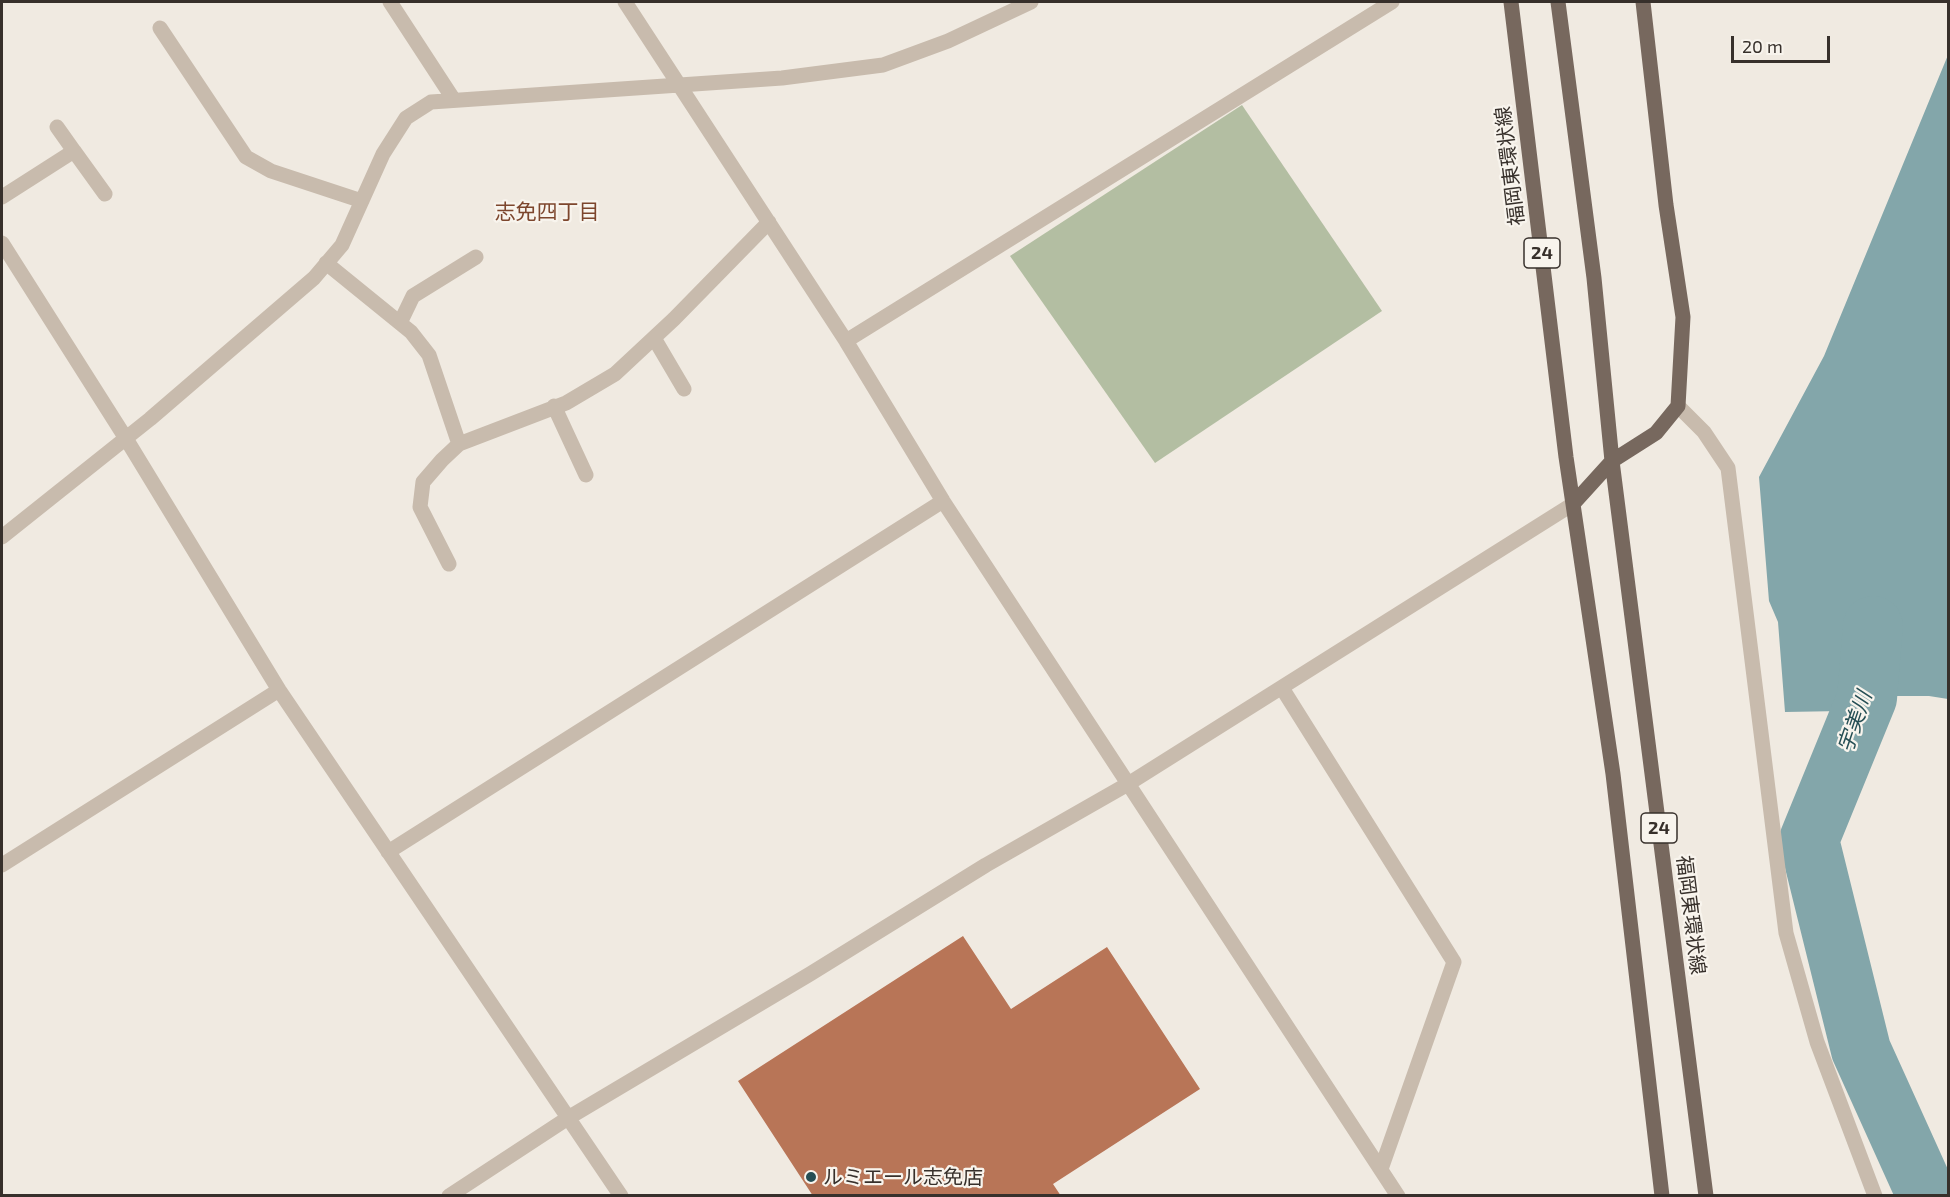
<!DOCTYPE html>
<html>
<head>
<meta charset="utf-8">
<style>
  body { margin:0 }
  #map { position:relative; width:1950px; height:1197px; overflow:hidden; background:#f0eae1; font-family:"Exo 2",sans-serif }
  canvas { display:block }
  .frame { position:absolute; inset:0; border:3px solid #37302b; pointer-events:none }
  .scale { position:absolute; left:1731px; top:36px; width:99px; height:27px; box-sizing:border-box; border:3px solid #37302b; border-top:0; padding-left:8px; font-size:18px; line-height:21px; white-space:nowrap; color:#37302b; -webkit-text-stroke:4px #f8f4ed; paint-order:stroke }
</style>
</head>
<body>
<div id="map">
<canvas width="1950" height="1197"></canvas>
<div class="frame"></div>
<div class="scale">20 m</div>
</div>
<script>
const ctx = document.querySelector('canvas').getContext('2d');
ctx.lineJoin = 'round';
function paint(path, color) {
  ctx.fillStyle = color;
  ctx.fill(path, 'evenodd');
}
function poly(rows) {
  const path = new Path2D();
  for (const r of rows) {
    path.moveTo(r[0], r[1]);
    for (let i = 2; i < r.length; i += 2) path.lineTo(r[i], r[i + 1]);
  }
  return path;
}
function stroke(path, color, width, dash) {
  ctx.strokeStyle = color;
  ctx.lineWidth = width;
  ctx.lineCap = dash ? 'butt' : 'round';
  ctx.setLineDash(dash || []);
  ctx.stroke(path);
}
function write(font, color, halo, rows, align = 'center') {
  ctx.font = font + ' "Exo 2","Noto Sans JP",sans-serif';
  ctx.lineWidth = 4.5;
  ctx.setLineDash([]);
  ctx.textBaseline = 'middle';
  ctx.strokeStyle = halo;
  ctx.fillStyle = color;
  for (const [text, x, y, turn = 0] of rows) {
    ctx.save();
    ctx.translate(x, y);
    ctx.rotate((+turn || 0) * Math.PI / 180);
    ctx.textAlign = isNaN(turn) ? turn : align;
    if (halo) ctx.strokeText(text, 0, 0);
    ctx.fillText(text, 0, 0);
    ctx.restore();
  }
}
paint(poly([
  [1242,105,1382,311,1155,463,1010,256]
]), '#b3bea2');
paint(poly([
  [1948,55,1948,699,1929,696,1891,696,1880,703,1842,711,1785,712,1778,622,1769,601,1759,477,1824,356]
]), '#83a6aa');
stroke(poly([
  [1873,626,1867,698,1809,840,1861,1050,1927,1196]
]), '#83a6aa', 60);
paint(poly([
  [963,936,1011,1009,1107,947,1200,1089,1053,1184,1061,1196,813,1196,738,1081]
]), '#b87557');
stroke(poly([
  [390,2,454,100],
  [625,2,846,341,943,501,1398,1196],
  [160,28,246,157,271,171,362,201],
  [74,151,105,194],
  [2,197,74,151,57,127],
  [2,243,125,437,279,690,621,1196],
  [326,263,411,332,429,355,459,444],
  [400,323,413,296,476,257],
  [654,338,684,389],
  [846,341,1392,2],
  [554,406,586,475],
  [1678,406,1704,432,1728,468,1786,933,1817,1042,1875,1196],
  [2,537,150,419,314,278,342,245,383,154,406,118,431,102,782,78,883,65,948,41,1031,2],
  [449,564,420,507,423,482,442,460,459,444,566,403,615,374,674,319,769,222],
  [1282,688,1454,962,1381,1169],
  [388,852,943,501],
  [2,865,279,690],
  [449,1196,568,1118,810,974,986,865,1128,784,1573,504]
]), '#c8bbad', 15);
stroke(poly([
  [1511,2,1566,457,1613,774,1662,1196],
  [1558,2,1594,278,1612,461,1706,1196],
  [1573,504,1612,461,1656,433,1678,406,1683,317,1666,205,1643,2]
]), '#77685e', 15);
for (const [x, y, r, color] of [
  [811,1177,6,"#254e54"]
]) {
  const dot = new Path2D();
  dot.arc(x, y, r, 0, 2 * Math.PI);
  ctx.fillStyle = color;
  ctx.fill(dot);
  stroke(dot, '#f8f4ed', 2);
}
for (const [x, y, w] of [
  [1542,253,36],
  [1659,828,36]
]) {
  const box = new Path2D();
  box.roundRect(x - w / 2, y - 15, w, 30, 4.5);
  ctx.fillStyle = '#f8f4ed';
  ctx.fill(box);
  stroke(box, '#37302b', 1.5);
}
write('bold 18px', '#37302b', null, [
  ["24",1542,253],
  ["24",1659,828]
]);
write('20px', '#37302b', '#f8f4ed', [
  ["福岡東環状線",1510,166,-97],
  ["福岡東環状線",1691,915,83]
]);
write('20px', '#37302b', '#f8f4ed', [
  ["ルミエール志免店",823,1177]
], 'left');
write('21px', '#7d462d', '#f8f4ed', [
  ["志免四丁目",547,212]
]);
write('italic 21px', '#254e54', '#f8f4ed', [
  ["宇美川",1855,722,-71]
]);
</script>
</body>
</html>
